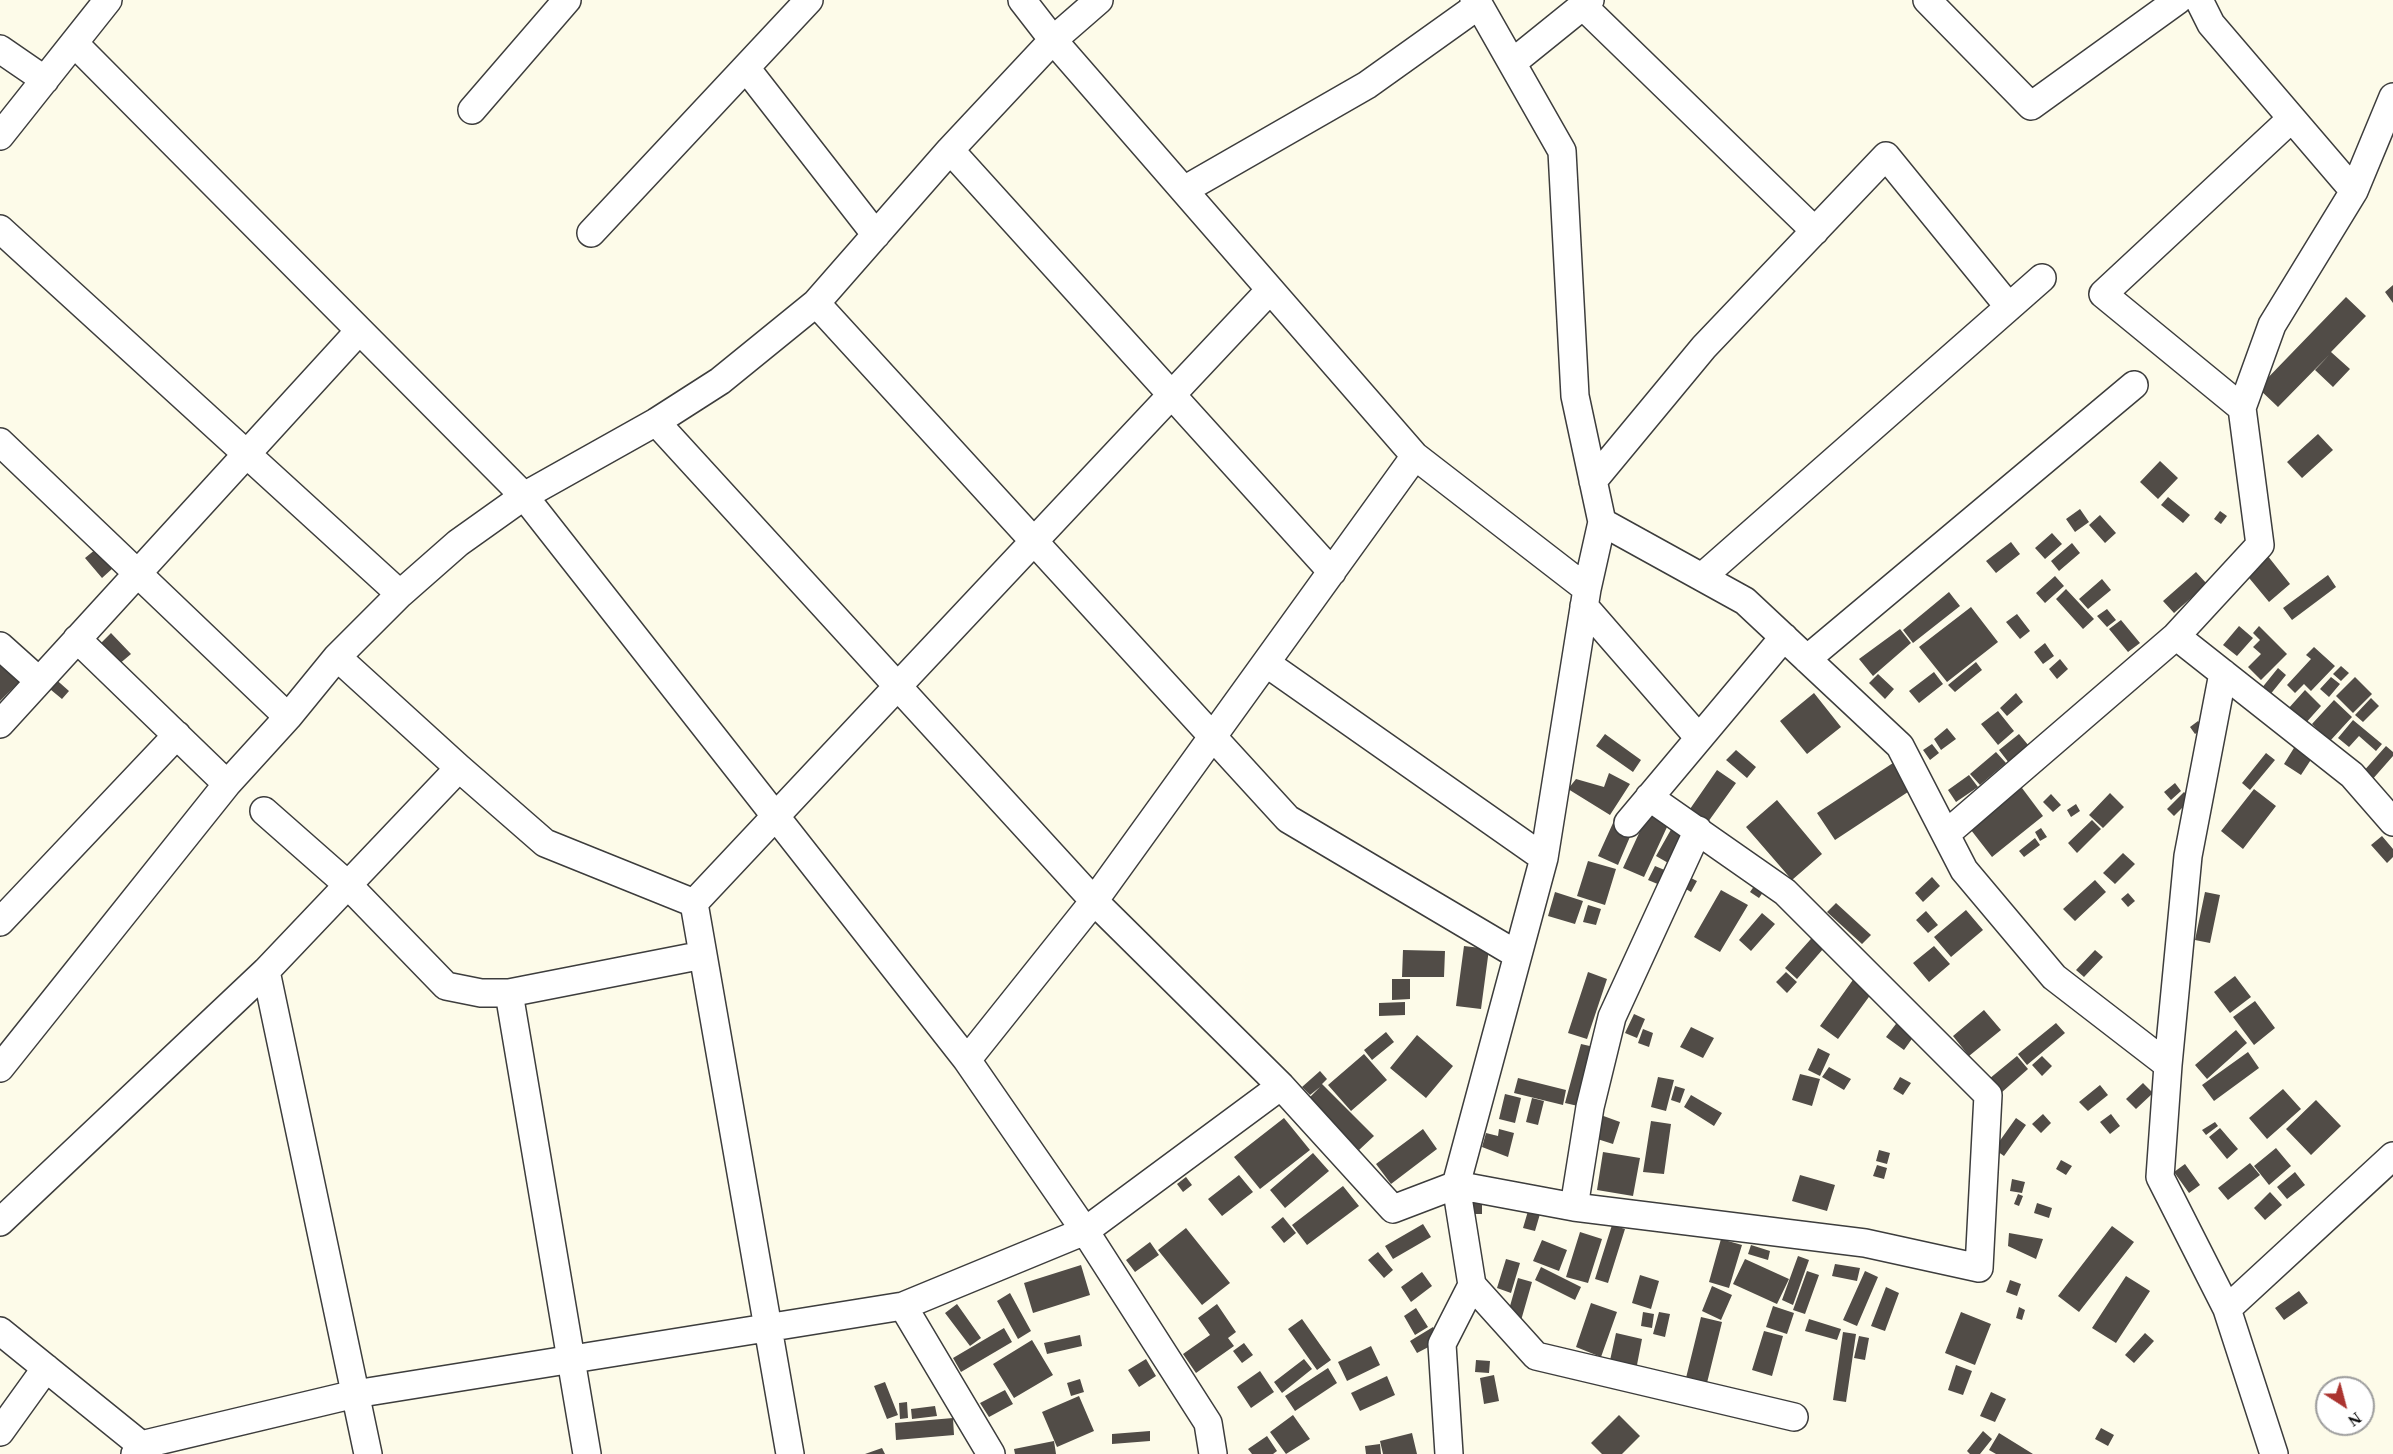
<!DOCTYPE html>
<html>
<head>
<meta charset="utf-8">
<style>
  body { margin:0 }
  #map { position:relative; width:2393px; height:1454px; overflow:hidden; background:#fdfbe9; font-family:"Times New Roman",serif }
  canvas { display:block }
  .north { position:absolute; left:2315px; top:1376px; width:60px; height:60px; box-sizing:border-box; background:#fff; border:2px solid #9d9d9d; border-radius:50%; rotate:144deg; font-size:16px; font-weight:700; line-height:24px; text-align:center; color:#0a0a0a }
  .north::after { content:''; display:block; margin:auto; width:21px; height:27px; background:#ab3430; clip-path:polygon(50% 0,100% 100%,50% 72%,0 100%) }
</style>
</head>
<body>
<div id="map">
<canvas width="2393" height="1454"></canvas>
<div class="north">N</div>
</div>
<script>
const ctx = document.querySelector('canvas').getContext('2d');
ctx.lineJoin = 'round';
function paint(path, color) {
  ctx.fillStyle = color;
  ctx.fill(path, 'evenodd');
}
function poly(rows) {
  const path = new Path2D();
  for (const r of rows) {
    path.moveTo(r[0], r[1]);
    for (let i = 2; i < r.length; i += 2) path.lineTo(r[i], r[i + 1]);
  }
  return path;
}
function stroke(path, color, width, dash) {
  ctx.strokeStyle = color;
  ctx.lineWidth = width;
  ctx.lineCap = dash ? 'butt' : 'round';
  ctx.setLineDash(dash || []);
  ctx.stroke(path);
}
paint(poly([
  [2393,285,2393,303,2385,292],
  [2346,297,2366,316,2331,352,2350,369,2333,387,2315,370,2330,354,2278,407,2258,388],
  [2318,434,2333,450,2302,478,2287,462],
  [2160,461,2178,478,2158,499,2140,482],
  [2168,497,2190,515,2183,523,2161,505],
  [2080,509,2089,522,2075,532,2066,519],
  [2220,511,2227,516,2221,524,2214,519],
  [2100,515,2116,533,2105,543,2089,525],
  [2052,533,2062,544,2045,559,2035,548],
  [2011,542,2020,554,1996,573,1986,561],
  [2072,543,2080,553,2059,571,2051,561],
  [96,549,113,568,102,578,85,558],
  [2267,555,2290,584,2269,602,2245,573],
  [2196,572,2207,584,2174,613,2163,601],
  [2328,575,2336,587,2292,620,2283,608],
  [2055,576,2064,586,2045,603,2036,593],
  [2102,579,2111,590,2088,609,2079,599],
  [2066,589,2094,619,2083,629,2056,599],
  [1949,592,1960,606,1913,643,1903,630],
  [1971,607,1998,642,1947,682,1919,647],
  [2107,609,2116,620,2107,627,2097,616],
  [2017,614,2030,631,2020,639,2006,622],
  [2121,620,2140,643,2128,652,2109,629],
  [2239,626,2253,638,2237,656,2223,645],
  [2259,626,2287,654,2261,680,2248,667,2261,654,2253,647,2260,640,2253,633],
  [1900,629,1911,643,1873,676,1859,659],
  [111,633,131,654,118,665,99,645],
  [2045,643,2054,656,2043,664,2034,652],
  [2314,647,2335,666,2311,691,2304,684,2295,693,2287,685,2311,659,2306,655],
  [0,658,22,679,0,701],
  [2060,659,2068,669,2057,679,2049,669],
  [1976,662,1982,670,1955,692,1948,685],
  [2341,666,2349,673,2341,681,2333,674],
  [2278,668,2286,675,2269,696,2261,689],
  [1934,672,1943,684,1919,703,1909,691],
  [1878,674,1894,689,1885,699,1869,683],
  [52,676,69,691,62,699,45,685],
  [2331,677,2340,684,2329,697,2320,689],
  [2355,677,2372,694,2353,713,2336,696],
  [2305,690,2321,706,2304,725,2287,710],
  [1814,693,1841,727,1807,754,1780,721],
  [2016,693,2023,702,2007,716,2000,708],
  [2371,698,2379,706,2363,722,2355,715],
  [2334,700,2352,717,2330,741,2312,724],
  [1998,711,2014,731,1998,745,1981,724],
  [2353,720,2382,744,2376,751,2359,736,2349,747,2338,738],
  [2198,721,2203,728,2195,734,2190,727],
  [1947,728,1956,739,1941,750,1934,739],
  [1605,734,1641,760,1633,772,1596,746],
  [2019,734,2029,746,2009,763,1999,750],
  [2297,743,2314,755,2301,775,2284,764],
  [1932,744,1939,753,1930,760,1923,750],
  [2386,746,2393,752,2393,756,2371,781,2362,773],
  [1736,750,1756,767,1747,778,1726,760],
  [1996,752,2006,763,1980,785,1970,774],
  [2266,753,2275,760,2250,790,2242,783],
  [1896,761,1914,788,1835,840,1817,813],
  [1717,770,1736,783,1708,822,1690,809],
  [1609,773,1630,784,1610,815,1568,789,1576,779,1604,787],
  [1969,775,1978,787,1956,802,1948,790],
  [2016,780,2043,816,1992,857,1964,821],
  [2175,783,2181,791,2171,800,2164,792],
  [2254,789,2276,806,2243,849,2221,831],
  [2184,792,2191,799,2174,816,2167,809],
  [2110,793,2124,807,2103,828,2089,815],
  [2051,794,2061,805,2053,812,2043,802],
  [1777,800,1822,854,1792,880,1746,827],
  [2076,804,2080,811,2071,817,2067,810],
  [1652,805,1673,814,1644,877,1623,868],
  [2092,820,2101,829,2077,853,2068,843],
  [1613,823,1632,832,1618,865,1598,856],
  [1673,826,1688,834,1670,864,1656,856],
  [2041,828,2047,837,2040,841,2035,832],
  [2382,836,2393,849,2393,857,2387,863,2371,845],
  [2035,838,2040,845,2024,857,2019,851],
  [2123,853,2135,864,2115,884,2103,873],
  [1588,861,1616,869,1605,905,1577,896],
  [1655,866,1667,871,1660,885,1648,880],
  [1685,875,1697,881,1691,892,1679,885],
  [1932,877,1940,886,1923,902,1915,893],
  [2095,880,2106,892,2075,921,2063,909],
  [1757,882,1766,888,1759,898,1750,892],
  [1721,890,1748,905,1720,952,1694,937],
  [1555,892,1583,901,1575,924,1548,916],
  [2205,892,2220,895,2210,943,2195,940],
  [2128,893,2135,901,2128,907,2121,899],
  [1836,903,1871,935,1862,944,1827,912],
  [1588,905,1601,909,1596,925,1583,922],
  [1966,910,1983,930,1951,957,1934,937],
  [1926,911,1938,925,1928,933,1916,920],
  [1762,913,1775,924,1751,951,1739,940],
  [1818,931,1830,941,1797,979,1785,968],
  [1464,946,1489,949,1481,1009,1456,1006],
  [1934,946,1950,964,1929,982,1913,963],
  [1403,950,1445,951,1444,977,1402,977],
  [2095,950,2103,957,2084,977,2076,970],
  [1588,972,1607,979,1587,1039,1568,1033],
  [1786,972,1797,982,1787,993,1776,982],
  [2235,976,2251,997,2230,1013,2214,992],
  [1855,977,1874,990,1838,1039,1820,1026],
  [1392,979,1410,979,1410,999,1392,1000],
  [2255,1001,2275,1028,2254,1045,2233,1017],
  [1405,1002,1405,1015,1379,1016,1379,1003],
  [1984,1010,2001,1030,1969,1056,1953,1036],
  [1634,1014,1645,1019,1637,1038,1625,1033],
  [1902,1016,1919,1029,1904,1050,1886,1037],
  [2056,1023,2065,1033,2027,1065,2018,1054],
  [1691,1027,1714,1038,1703,1058,1680,1047],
  [1643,1029,1653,1033,1649,1047,1638,1043],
  [2236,1030,2247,1043,2207,1079,2195,1065],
  [1386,1032,1394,1042,1372,1060,1364,1050],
  [1417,1035,1453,1066,1426,1098,1390,1068],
  [1581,1044,1594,1047,1578,1106,1565,1103],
  [1818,1048,1830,1054,1820,1076,1808,1070],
  [2248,1052,2259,1068,2214,1101,2202,1085],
  [1364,1054,1387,1080,1351,1111,1328,1085],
  [2017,1056,2028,1069,2001,1093,1989,1079],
  [2042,1056,2052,1066,2042,1076,2032,1065],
  [1829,1067,1851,1079,1844,1090,1822,1077],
  [1320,1071,1327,1079,1322,1084,1374,1136,1359,1150,1308,1099,1320,1087,1310,1095,1302,1087],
  [1800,1074,1820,1079,1812,1106,1792,1100],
  [1658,1077,1674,1080,1666,1111,1651,1107],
  [1900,1077,1911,1083,1903,1095,1893,1089],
  [1518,1078,1566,1090,1563,1105,1514,1093],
  [2143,1083,2153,1093,2136,1109,2126,1099],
  [2100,1085,2108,1095,2088,1111,2079,1102],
  [1675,1086,1685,1089,1680,1103,1671,1100],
  [2283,1089,2301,1109,2267,1139,2249,1118],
  [1505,1094,1521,1098,1515,1123,1499,1119],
  [1691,1095,1722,1113,1714,1126,1684,1107],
  [1532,1098,1544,1101,1538,1125,1526,1122],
  [2316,1100,2341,1126,2311,1155,2286,1129],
  [1598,1114,1620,1122,1613,1144,1591,1137],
  [2043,1114,2051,1123,2041,1133,2032,1124],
  [2111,1114,2120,1126,2110,1134,2100,1122],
  [1284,1118,1310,1150,1260,1189,1234,1157],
  [2016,1118,2026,1125,2004,1156,1994,1149],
  [1651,1121,1671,1124,1664,1174,1643,1172],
  [2215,1122,2218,1126,2206,1135,2202,1130],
  [2220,1128,2238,1149,2227,1159,2209,1137],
  [1423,1129,1437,1149,1391,1184,1376,1164],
  [1499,1129,1514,1133,1508,1157,1482,1147,1486,1133,1498,1136],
  [2276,1148,2291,1166,2269,1185,2254,1166],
  [1879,1150,1890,1153,1887,1164,1876,1161],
  [1603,1152,1640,1158,1633,1196,1597,1190],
  [1313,1153,1329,1171,1285,1208,1270,1190],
  [2061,1160,2072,1166,2066,1175,2056,1169],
  [2250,1163,2260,1175,2228,1200,2218,1188],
  [2185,1164,2200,1185,2189,1193,2174,1172],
  [1877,1165,1887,1168,1884,1179,1873,1176],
  [2295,1172,2305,1185,2287,1199,2277,1187],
  [1239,1175,1253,1192,1222,1216,1208,1199],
  [1800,1175,1835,1185,1827,1211,1792,1201],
  [1186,1177,1192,1185,1183,1192,1177,1184],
  [2012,1179,2025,1182,2022,1193,2010,1191],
  [1343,1186,1359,1206,1307,1245,1292,1225],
  [2270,1192,2282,1205,2265,1220,2254,1208],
  [2018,1194,2023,1196,2019,1206,2014,1204],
  [1471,1202,1482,1202,1482,1214,1471,1214],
  [2037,1203,2052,1208,2049,1218,2034,1213],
  [1528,1211,1540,1214,1535,1231,1523,1228],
  [1283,1217,1296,1233,1284,1243,1271,1227],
  [1423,1224,1431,1237,1393,1259,1385,1246],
  [1612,1225,1625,1229,1608,1283,1595,1279],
  [2112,1226,2134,1242,2079,1312,2058,1296],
  [1186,1228,1230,1283,1202,1305,1158,1250],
  [1580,1232,1602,1239,1588,1283,1566,1277],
  [2009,1233,2043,1239,2036,1259,2008,1246],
  [1721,1239,1742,1245,1729,1288,1709,1282],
  [1542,1240,1567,1250,1559,1271,1533,1261],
  [1150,1242,1159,1255,1135,1272,1126,1260],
  [1751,1245,1770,1251,1768,1260,1748,1254],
  [1378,1252,1393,1270,1384,1278,1368,1260],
  [1798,1256,1809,1260,1793,1305,1782,1300],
  [1506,1259,1520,1263,1511,1293,1497,1288],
  [1745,1259,1789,1279,1777,1304,1733,1284],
  [1835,1264,1860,1268,1857,1281,1832,1276],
  [1081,1265,1090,1295,1033,1313,1024,1283],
  [1541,1267,1581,1287,1575,1300,1535,1280],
  [1807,1271,1819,1275,1805,1314,1793,1310],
  [1865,1271,1878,1277,1857,1326,1843,1320],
  [1422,1272,1432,1286,1411,1302,1401,1287],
  [1640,1275,1659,1281,1651,1309,1632,1303],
  [2126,1276,2150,1291,2116,1343,2092,1328],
  [1518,1278,1532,1282,1520,1324,1506,1320],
  [2010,1280,2021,1284,2017,1296,2006,1292],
  [1712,1286,1732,1295,1721,1320,1702,1311],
  [1886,1287,1899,1293,1885,1331,1871,1326],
  [2299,1291,2308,1303,2284,1320,2275,1308],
  [1010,1293,1031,1331,1018,1339,997,1301],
  [1591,1303,1617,1312,1601,1357,1576,1347],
  [957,1304,981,1338,970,1346,945,1313],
  [1217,1304,1236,1332,1228,1338,1234,1346,1196,1373,1183,1354,1210,1335,1198,1318],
  [1773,1306,1794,1313,1787,1334,1766,1327],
  [2019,1307,2025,1310,2022,1320,2016,1318],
  [1416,1308,1428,1327,1415,1335,1404,1316],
  [1643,1312,1654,1314,1652,1328,1641,1326],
  [1659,1312,1670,1314,1665,1337,1653,1334],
  [1961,1312,1991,1324,1975,1365,1945,1353],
  [1701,1317,1722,1322,1705,1391,1684,1386],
  [1302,1319,1331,1360,1317,1370,1288,1329],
  [1809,1319,1841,1329,1837,1340,1805,1331],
  [1433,1327,1440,1341,1417,1353,1410,1341],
  [1004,1328,1012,1342,961,1372,953,1358],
  [1764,1331,1783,1336,1772,1376,1752,1370],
  [1843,1332,1856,1334,1846,1402,1833,1400],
  [1616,1333,1642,1339,1636,1370,1609,1365],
  [2145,1333,2154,1341,2134,1363,2125,1355],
  [1080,1335,1082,1346,1047,1354,1044,1343],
  [1859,1336,1869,1338,1865,1360,1854,1358],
  [1032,1340,1053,1375,1014,1398,993,1364],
  [1244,1343,1253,1355,1242,1363,1233,1351],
  [1371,1346,1380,1365,1347,1381,1338,1362],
  [1146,1359,1156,1376,1139,1387,1128,1370],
  [1304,1359,1312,1369,1282,1393,1274,1382],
  [1476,1360,1490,1361,1489,1373,1475,1372],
  [1956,1365,1972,1371,1963,1395,1948,1390],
  [1328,1368,1337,1383,1295,1411,1285,1396],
  [1260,1371,1274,1392,1251,1408,1237,1387],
  [1494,1375,1499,1401,1484,1404,1480,1378],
  [1387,1376,1395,1395,1360,1411,1351,1393],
  [1080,1379,1084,1392,1071,1396,1067,1383],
  [885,1382,898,1415,887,1419,874,1386],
  [1005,1390,1013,1404,989,1417,980,1403],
  [1991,1392,2006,1399,1995,1422,1980,1416],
  [1079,1396,1094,1431,1057,1447,1042,1412],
  [907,1402,908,1418,900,1419,899,1403],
  [935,1406,937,1416,912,1419,911,1409],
  [1293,1415,1310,1439,1286,1454,1270,1432],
  [1619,1415,1640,1436,1622,1454,1602,1454,1591,1443],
  [953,1418,954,1435,896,1440,895,1423],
  [2101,1428,2114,1435,2108,1446,2095,1439],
  [1150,1431,1150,1441,1112,1444,1112,1434],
  [1983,1431,1992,1439,1980,1454,1970,1454,1967,1451],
  [1412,1433,1417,1454,1383,1454,1380,1441],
  [1999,1433,2033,1454,1996,1454,1989,1450],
  [1267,1436,1277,1451,1273,1454,1252,1454,1248,1449],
  [1054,1441,1056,1454,1015,1454,1014,1449],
  [1380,1444,1381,1454,1366,1454,1365,1446],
  [882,1448,885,1454,865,1454]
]), '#514c47');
const minor = poly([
  [1022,0,1053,40,1415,456,1587,589,1602,522],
  [1927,0,2031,106,2178,0],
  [1479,5,1562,151,1575,396,1602,522,1745,601,1900,746,1964,870,2054,977,2168,1065],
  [1583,6,1815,231],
  [74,43,524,496,967,1060,1085,1231,1208,1423,1213,1454],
  [0,49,45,80],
  [1512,63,1590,0],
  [746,68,876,235],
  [472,110,567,0],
  [0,136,108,0],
  [950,150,1332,572],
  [1184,190,1367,85,1479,5,1474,0],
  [2354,191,2393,97],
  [0,229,400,594],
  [591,233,809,0],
  [816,303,1288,819,1516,954],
  [2242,408,2103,294,2291,119],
  [656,422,1094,901,1281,1086,1393,1209,1456,1185,1544,858,1587,589],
  [0,442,288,717],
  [1593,481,1704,347,1886,156,2009,307],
  [1702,577,2042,278],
  [1584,606,1699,738],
  [2176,636,2352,775,2393,822],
  [77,639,227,784],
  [0,646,39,681],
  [337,657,459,768],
  [1807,659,2134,385],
  [1266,663,1544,858],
  [2223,673,2188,856,2168,1065,2160,1177,2227,1309,2274,1454],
  [0,724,359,331],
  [1649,797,1785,892,1988,1095,1979,1268,1865,1243,1574,1207,1456,1185,1472,1285,1536,1356,1794,1417],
  [264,811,348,885,446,986,481,993,509,993,703,955],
  [1628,823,1784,637],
  [1946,834,2176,636,2260,545,2242,408,2272,325,2354,191,2211,24,2199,0],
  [694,903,1270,290],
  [694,903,790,1454],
  [0,922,177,735],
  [266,971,368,1454],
  [509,993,587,1454],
  [967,1060,1094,901,1415,456],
  [0,1068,227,784,288,717,337,657,400,594,458,543,524,496,656,422,720,381,816,303,950,150,1053,40,1099,0],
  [1574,1207,1590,1107,1612,1017,1698,830],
  [0,1222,266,971,459,768,545,843,694,903],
  [903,1306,991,1454],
  [2227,1309,2393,1156],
  [0,1331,141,1445],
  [0,1432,46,1368],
  [135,1454,141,1445,355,1394,903,1306,1085,1231,1281,1086],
  [1449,1454,1442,1344,1472,1285]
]);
stroke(minor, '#3d3d3d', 30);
stroke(minor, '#fff', 27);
</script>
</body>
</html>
